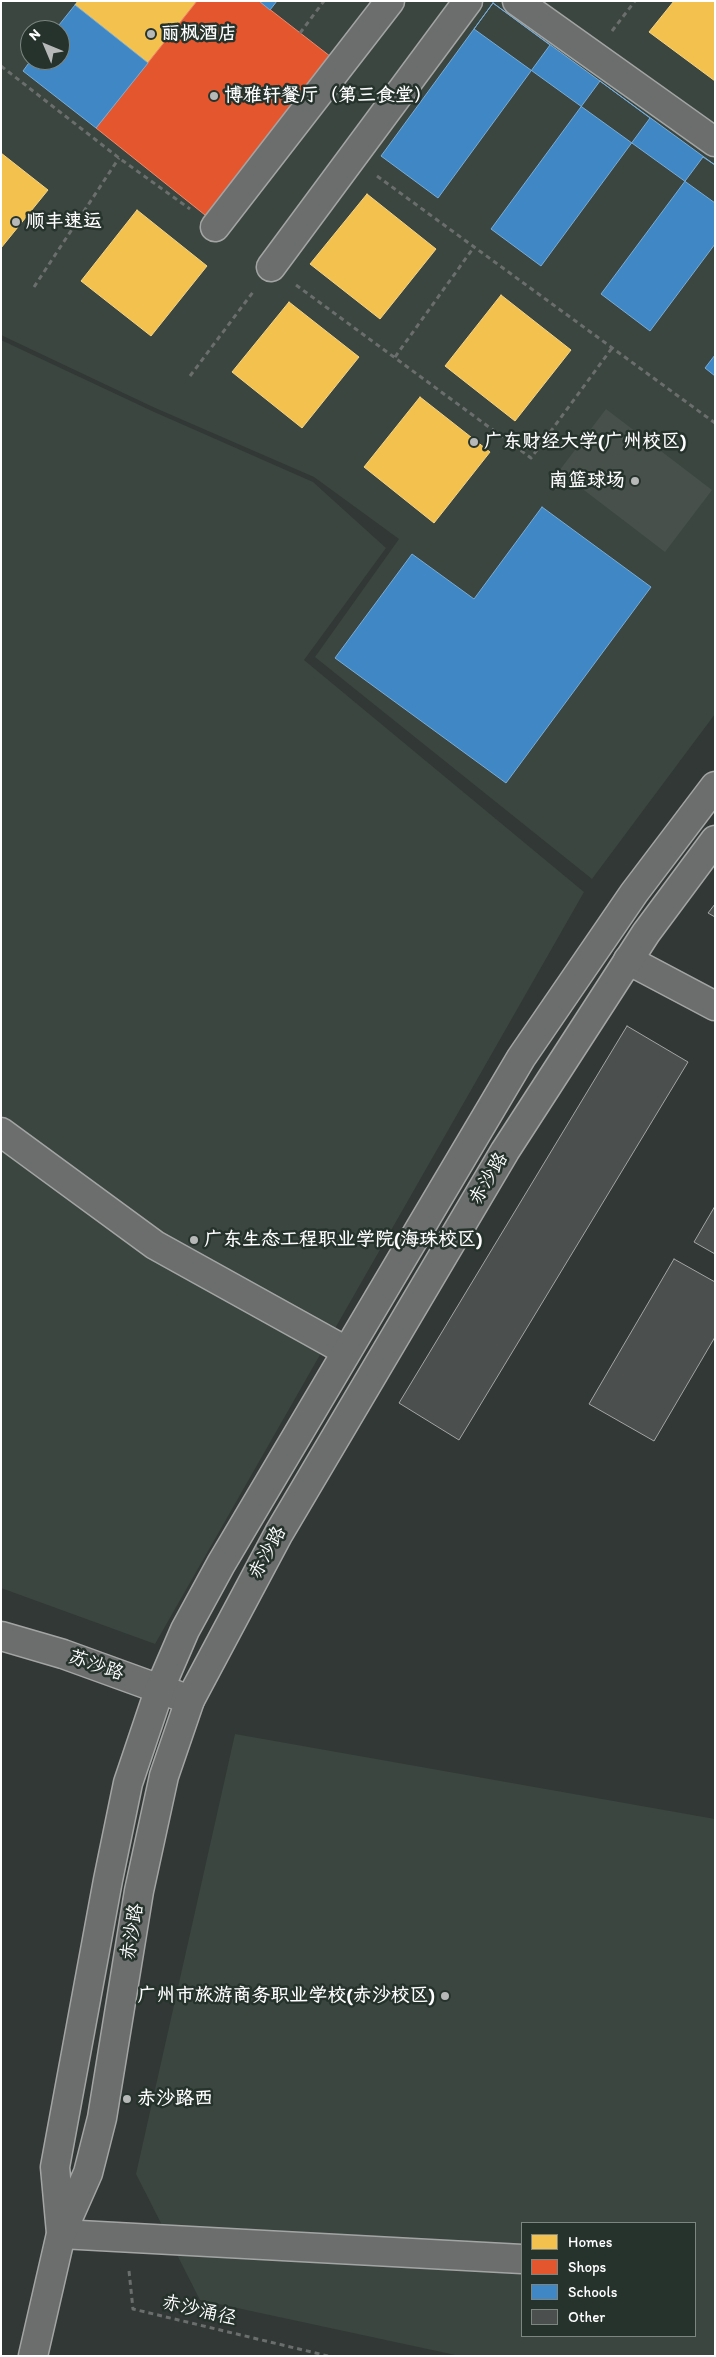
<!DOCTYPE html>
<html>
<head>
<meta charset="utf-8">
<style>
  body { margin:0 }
  #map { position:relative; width:716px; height:2357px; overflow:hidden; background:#323835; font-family:Itim,sans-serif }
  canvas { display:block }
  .frame { position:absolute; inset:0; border:2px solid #fff; pointer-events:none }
  .legend { position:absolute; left:521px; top:2222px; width:175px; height:115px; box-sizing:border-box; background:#26332d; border:1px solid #7d8581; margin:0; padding:6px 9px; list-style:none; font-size:15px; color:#fff }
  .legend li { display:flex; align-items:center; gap:10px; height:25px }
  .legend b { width:25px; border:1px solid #7d8581 }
  .north { position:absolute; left:20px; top:20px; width:50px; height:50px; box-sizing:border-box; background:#26332d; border:1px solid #7d8581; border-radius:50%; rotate:315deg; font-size:14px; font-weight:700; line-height:20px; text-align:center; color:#fff }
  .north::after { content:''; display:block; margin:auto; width:18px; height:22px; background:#b7b9b8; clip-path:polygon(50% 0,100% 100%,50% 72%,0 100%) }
</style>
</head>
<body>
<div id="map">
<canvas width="716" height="2357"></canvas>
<div class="frame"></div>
<ul class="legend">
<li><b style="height:14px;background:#f2c14e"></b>Homes</li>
<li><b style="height:14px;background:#e4572e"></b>Shops</li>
<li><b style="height:14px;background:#3f88c5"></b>Schools</li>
<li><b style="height:14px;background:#4b4f4d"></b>Other</li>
</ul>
<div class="north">N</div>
</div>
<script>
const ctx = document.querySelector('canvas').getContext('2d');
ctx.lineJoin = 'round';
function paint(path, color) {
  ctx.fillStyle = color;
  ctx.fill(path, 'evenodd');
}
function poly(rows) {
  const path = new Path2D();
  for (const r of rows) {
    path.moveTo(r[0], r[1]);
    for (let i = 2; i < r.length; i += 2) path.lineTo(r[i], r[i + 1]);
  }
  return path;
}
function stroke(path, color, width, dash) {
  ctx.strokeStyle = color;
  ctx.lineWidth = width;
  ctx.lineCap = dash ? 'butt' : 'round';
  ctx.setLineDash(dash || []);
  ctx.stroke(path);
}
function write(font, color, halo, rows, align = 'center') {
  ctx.font = font + ' Itim,"LXGW WenKai TC",sans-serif';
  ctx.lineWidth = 5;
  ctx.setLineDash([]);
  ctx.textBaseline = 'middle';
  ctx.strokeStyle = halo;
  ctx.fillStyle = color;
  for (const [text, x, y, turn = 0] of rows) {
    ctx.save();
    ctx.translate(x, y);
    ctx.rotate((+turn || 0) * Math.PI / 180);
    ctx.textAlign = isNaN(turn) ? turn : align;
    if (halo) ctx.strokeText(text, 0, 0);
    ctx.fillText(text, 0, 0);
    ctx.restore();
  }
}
paint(poly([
  [1,1,715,1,715,714,592,879,315,657,399,539,314,477,153,407,1,335],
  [30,30,60,30,60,60,30,60],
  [1,340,152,411,313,482,386,548,304,660,584,892,155,1644,1,1588],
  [235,1734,715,1819,715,2356,460,2356,200,2300,136,2174],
  [522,2223,695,2223,695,2336,522,2336]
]), '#3b4640');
paint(poly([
  [606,409,712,490,665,552,559,471]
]), '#47504b');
const homes = poly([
  [78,1,217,1,161,73,75,5,78,1],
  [674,1,715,1,715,81,649,32,674,1],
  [1,153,48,190,1,248,1,153],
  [367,194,436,249,380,319,310,264,367,194],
  [137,210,207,266,151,336,81,281,137,210],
  [501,295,571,350,515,421,445,366,501,295],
  [289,302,359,357,302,428,232,372,289,302],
  [420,397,490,452,434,523,364,467,420,397]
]);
paint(homes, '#f2c14e');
stroke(homes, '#f6d483', 1);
const shops = poly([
  [197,1,259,1,335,60,210,219,96,128,197,1]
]);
paint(shops, '#e4572e');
stroke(shops, '#ec896d', 1);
const schools = poly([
  [259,1,277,1,270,10,259,1],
  [493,3,550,45,438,198,381,156,493,3],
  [493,3,715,165,715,203,474,29,493,3],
  [75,5,148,63,96,128,23,71,31,60,60,60,60,30,55,30,75,5],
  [600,81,650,118,541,266,491,229,600,81],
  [703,157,715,165,715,244,650,331,601,294,703,157],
  [715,355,715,376,705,368,715,355],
  [542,507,651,587,506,783,335,658,412,554,474,599,542,507]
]);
paint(schools, '#3f88c5');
stroke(schools, '#79acd6', 1);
const building = poly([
  [715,904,715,917,708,913,715,904],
  [627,1026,688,1062,459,1440,399,1403,627,1026],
  [715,1206,715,1254,694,1242,715,1206],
  [674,1259,715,1282,715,1337,654,1441,589,1404,674,1259]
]);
paint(building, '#4b4f4d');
stroke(building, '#a3a5a4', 1);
const minor = poly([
  [517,1,715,142],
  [215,227,390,1],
  [271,267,468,1],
  [628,960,715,1006],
  [1,1132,155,1245,346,1351],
  [1,1636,63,1654,190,1700],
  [61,2234,522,2259]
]);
const major = poly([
  [61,2233,55,2167,108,1880,128,1783,160,1688,185,1630,221,1564,521,1058,634,893,715,786],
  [33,2356,61,2234,88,2173,102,2118,139,1891,164,1776,190,1700,279,1533,505,1151,646,933,715,840]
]);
stroke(minor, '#a3a5a4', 31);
stroke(major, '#a3a5a4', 31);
stroke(poly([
  [612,31,635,1],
  [300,33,324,1],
  [1,66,119,158,190,209],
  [377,176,715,423],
  [296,285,531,458,612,348],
  [34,287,119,158],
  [395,357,474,247],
  [190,376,253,292],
  [129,2271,133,2309,328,2356]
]), '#6a6e6c', 3, [5, 4]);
stroke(minor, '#6b6e6d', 28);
stroke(major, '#6b6e6d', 28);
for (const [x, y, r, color] of [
  [151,34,5,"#b7b9b8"],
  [214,96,5,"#b7b9b8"],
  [16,222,5,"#b7b9b8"],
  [474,442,5,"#b7b9b8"],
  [635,481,5,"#b7b9b8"],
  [194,1240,5,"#b7b9b8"],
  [445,1996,5,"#b7b9b8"],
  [127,2099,5,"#b7b9b8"]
]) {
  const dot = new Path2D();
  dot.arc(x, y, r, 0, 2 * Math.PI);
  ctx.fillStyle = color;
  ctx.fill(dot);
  stroke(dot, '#26332d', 2);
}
write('bold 19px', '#fff', '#26332d', [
  ["丽枫酒店",161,34],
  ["博雅轩餐厅（第三食堂）",224,96],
  ["顺丰速运",26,222],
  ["广东财经大学(广州校区)",484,442],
  ["南篮球场",625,481,"right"],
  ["广东生态工程职业学院(海珠校区)",204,1240],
  ["广州市旅游商务职业学校(赤沙校区)",435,1996,"right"],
  ["赤沙路西",137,2099]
], 'left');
write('19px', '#fff', '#26332d', [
  ["赤沙路",489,1179,-59],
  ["赤沙路",268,1553,-61],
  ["苏沙路",96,1666,19],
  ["赤沙路",133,1932,-81],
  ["赤沙涌径",199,2311,13]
]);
</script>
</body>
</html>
